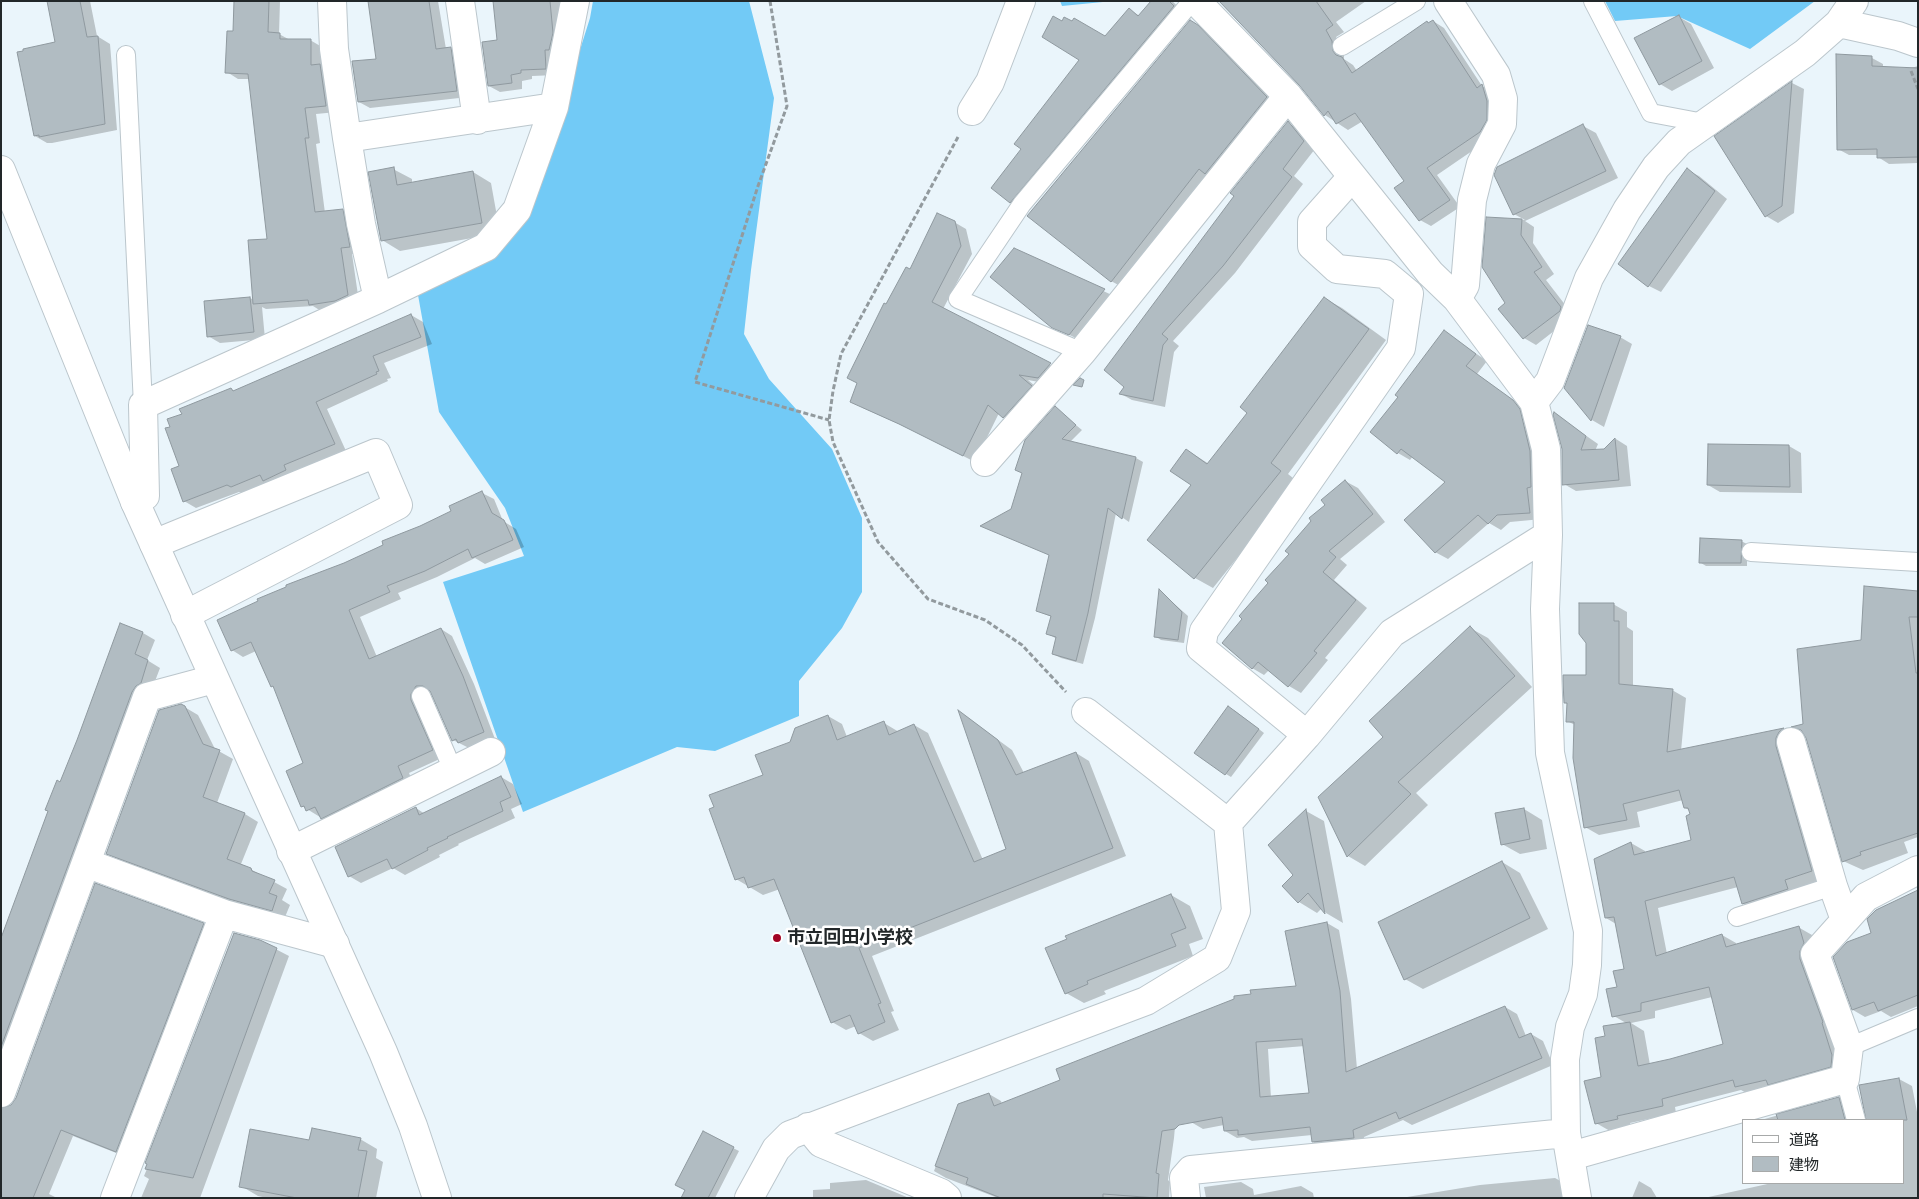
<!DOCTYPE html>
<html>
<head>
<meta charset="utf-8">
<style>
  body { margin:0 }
  #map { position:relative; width:1919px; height:1199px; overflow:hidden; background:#eaf5fb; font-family:Karla,"Noto Sans JP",sans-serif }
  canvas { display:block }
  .frame { position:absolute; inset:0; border:2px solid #222729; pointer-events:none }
  .legend { position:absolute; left:1742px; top:1119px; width:162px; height:65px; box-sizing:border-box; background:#fff; border:1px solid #a7a9a9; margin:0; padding:6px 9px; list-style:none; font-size:15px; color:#222729 }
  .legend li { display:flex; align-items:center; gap:10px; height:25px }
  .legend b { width:25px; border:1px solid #a7a9a9 }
</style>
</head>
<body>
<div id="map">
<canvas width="1919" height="1199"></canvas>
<div class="frame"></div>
<ul class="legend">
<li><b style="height:6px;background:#fff"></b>道路</li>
<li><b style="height:14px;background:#b1bcc2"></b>建物</li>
</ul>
</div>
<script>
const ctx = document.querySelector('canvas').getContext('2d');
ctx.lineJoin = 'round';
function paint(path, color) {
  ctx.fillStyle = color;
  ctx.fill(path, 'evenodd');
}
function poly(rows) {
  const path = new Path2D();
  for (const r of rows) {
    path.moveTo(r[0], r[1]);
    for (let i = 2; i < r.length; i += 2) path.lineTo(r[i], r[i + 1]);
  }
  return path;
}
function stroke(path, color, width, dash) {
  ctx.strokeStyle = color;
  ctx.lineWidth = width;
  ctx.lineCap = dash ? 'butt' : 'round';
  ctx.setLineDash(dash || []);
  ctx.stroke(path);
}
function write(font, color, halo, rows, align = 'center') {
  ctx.font = font + ' Karla,"Noto Sans JP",sans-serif';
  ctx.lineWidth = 5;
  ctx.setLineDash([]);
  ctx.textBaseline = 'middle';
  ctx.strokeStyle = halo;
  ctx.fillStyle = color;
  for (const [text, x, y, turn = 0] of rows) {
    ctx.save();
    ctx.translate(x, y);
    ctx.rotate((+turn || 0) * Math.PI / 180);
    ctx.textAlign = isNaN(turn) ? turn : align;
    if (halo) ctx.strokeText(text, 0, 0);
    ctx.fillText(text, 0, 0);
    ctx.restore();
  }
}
paint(poly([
  [593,1,749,1,774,98,751,270,744,334,769,379,832,449,862,518,862,592,842,628,799,681,799,716,715,751,677,747,523,812,443,582,524,556,505,508,439,412,418,295,527,218,590,18],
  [1060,1,1113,1,1062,6],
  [1605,1,1815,1,1750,49,1677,16,1615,21]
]), '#72caf6');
paint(poly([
  [49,1,90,1,97,36,110,44,117,130,52,143,47,143,35,136,57,43],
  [235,1,280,1,279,34,290,40,310,40,322,47,322,67,332,72,337,112,316,114,320,143,316,144,325,213,342,210,354,217,361,253,352,254,359,302,321,311,313,306,266,309,262,307,265,339,220,343,208,336,250,298,254,300,268,240,250,79,238,79,227,72,234,32],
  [370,1,438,1,446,49,450,48,462,54,468,97,370,108,359,102,377,60],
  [494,1,564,1,557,75,532,76,532,79,522,81,522,89,500,92,489,86,498,41],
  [1153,1,1172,1,1185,13,1022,209,1010,202,1022,149,1081,59,1062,23,1105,37,1130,10,1140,16],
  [1221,1,1366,1,1336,22,1344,32,1336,37,1344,49,1344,59,1353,65,1357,71,1433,21,1444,28,1482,86,1494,92,1491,138,1437,175,1460,207,1431,226,1420,220,1406,181,1363,121,1348,130,1325,115,1300,84],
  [1679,17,1691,24,1714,68,1672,91,1660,84],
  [1190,21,1203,28,1279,105,1124,288,1111,281],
  [1872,58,1883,64,1883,68,1908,69,1918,66,1918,163,1889,164,1878,157,1878,155,1849,155,1838,149],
  [1792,83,1804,89,1794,213,1778,223,1766,216,1716,137],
  [1288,123,1300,129,1315,149,1294,176,1303,184,1235,273,1173,341,1179,346,1174,352,1165,407,1132,400,1121,394,1235,196],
  [1583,126,1596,133,1618,178,1525,221,1534,227,1533,243,1554,274,1546,280,1573,315,1572,317,1536,345,1524,338,1500,309,1507,303,1487,218,1525,220,1514,214],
  [393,169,412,179,412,183,473,172,491,183,500,233,400,251,382,240],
  [1687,170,1699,176,1727,199,1661,292,1649,286],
  [954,222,966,229,972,254,943,309,1062,371,1050,384,1028,380,1043,393,1016,424,999,413,975,462,912,430,863,408,887,306,910,271],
  [1014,249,1116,297,1082,341,1053,327],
  [1324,298,1342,308,1386,340,1288,474,1298,482,1213,588,1195,578,1149,540,1192,485,1187,450,1209,464,1249,413],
  [411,315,423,322,432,344,384,363,391,378,387,379,388,381,327,409,346,451,244,494,239,492,196,508,184,501,181,467,172,428,183,415,231,389,236,392],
  [1444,332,1487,361,1477,374,1525,409,1532,417,1542,519,1510,522,1501,530,1489,523,1448,559,1435,552,1447,482,1413,456,1410,460,1398,453,1400,397],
  [1620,337,1632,344,1604,427,1592,420,1565,388],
  [1055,408,1082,430,1070,442,1136,458,1143,462,1129,522,1116,513,1095,618,1083,664,1061,658,1053,654,1057,639,1048,634,1052,617,1037,611,1050,555,982,526,1012,510],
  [1555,414,1598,444,1595,451,1605,451,1616,439,1627,446,1631,486,1576,491,1564,484,1563,448],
  [1709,445,1789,446,1801,453,1802,493,1720,492,1708,485],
  [1345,481,1358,488,1385,522,1340,559,1347,565,1334,580,1367,608,1325,658,1328,660,1301,693,1289,686,1269,670,1264,675,1252,668,1270,583],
  [482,493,494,499,503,521,516,529,524,547,485,564,475,558,437,577,398,593,401,599,360,617,377,657,441,629,452,636,474,684,495,739,471,749,453,740,432,692,429,692,424,697,444,757,409,773,414,785,333,825,302,806,305,764,276,688,272,686,256,651,243,657,232,650,345,564,453,511],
  [1741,541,1747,544,1747,566,1706,566,1701,563],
  [1865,587,1918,591,1918,837,1904,842,1908,853,1863,870,1843,861,1805,733,1795,727,1804,726,1862,641],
  [1160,591,1188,616,1184,643,1161,640,1155,636],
  [1613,604,1627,612,1627,627,1633,631,1633,687,1672,690,1686,698,1681,751,1784,730,1797,737,1826,879,1798,888,1801,896,1757,912,1743,903,1738,887,1658,908,1667,954,1722,935,1736,943,1736,945,1798,927,1812,935,1844,1074,1750,1095,1741,1090,1675,1107,1676,1113,1630,1123,1631,1126,1610,1131,1596,1123,1606,1037,1626,1023,1614,1016,1618,988,1625,970,1616,924,1606,918,1631,843,1645,851,1645,854,1693,841,1692,814,1691,811,1685,808,1683,800,1637,812,1640,827,1599,835,1585,827,1575,725,1567,721,1568,704,1565,703,1587,676],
  [1712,997,1724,1045,1650,1065,1644,1031,1631,1023,1655,1018,1655,1011],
  [121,625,143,633,155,640,147,660,160,668,1,1087,1,944],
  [1470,628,1488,638,1532,687,1416,793,1428,805,1365,866,1348,856,1385,737],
  [181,705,198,715,215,749,233,759,217,803,245,814,258,822,241,864,287,889,282,900,290,905,285,917,243,906,121,861,107,853],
  [1234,710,1264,733,1231,777,1226,774],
  [961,713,1012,750,1024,773,1076,753,1089,761,1126,856,872,956,894,1011,891,1012,899,1030,873,1041,859,1033,856,1026,846,1030,832,1022,780,889,763,895,736,879,764,776,791,743,828,716,842,724,847,737,884,723,899,732,914,725,928,733,983,860,1008,850],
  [501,777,513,784,522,804,511,809,515,818,458,844,459,845,439,855,440,857,405,875,393,868,361,883,349,876,339,856,340,855,416,808,425,814],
  [1524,809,1542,820,1547,849,1520,854,1502,844],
  [1306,811,1324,821,1343,923,1326,913,1322,908,1317,913,1299,902,1283,886,1295,875],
  [1502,862,1520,873,1548,929,1423,989,1405,979],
  [1918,891,1918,1006,1891,1017,1881,1011,1865,1017,1853,1010,1834,958,1873,934,1877,911],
  [1171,895,1190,906,1203,939,1189,944,1193,956,1104,991,1106,994,1084,1003,1066,993],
  [1327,923,1339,930,1351,999,1357,1069,1505,1007,1517,1014,1526,1036,1531,1034,1543,1041,1553,1065,1412,1125,1403,1120,1364,1137,1365,1145,1325,1149,1313,1142,1312,1135,1252,1141,1244,1137,1237,1138,1225,1131,1224,1125,1203,1129,1191,1122,1180,1070,1174,1138,1168,1180,1170,1182,1169,1198,998,1198,946,1178,934,1171,959,1105,989,1094,1001,1101,1002,1104,1297,987],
  [1305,1046,1311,1094,1271,1098,1268,1049],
  [203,924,215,931,129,1158,73,1136,49,1194,57,1198,1,1198,12,1106],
  [260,941,289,956,200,1198,141,1198,149,1179,144,1176,149,1164],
  [1899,1079,1912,1086,1918,1117,1918,1198,1704,1198,1772,1183,1903,1183,1903,1120,1867,1120],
  [1839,1098,1851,1105,1856,1120,1761,1120],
  [360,1139,377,1149,376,1158,383,1162,376,1198,267,1198,258,1196,241,1186,310,1142],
  [733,1148,739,1151,715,1198,683,1198],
  [1555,1178,1568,1185,1569,1198,1401,1198,1480,1185],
  [866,1180,909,1198,813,1198,813,1190,830,1189,830,1183],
  [1639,1181,1651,1188,1657,1198,1632,1198],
  [1241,1182,1253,1189,1254,1195,1301,1186,1313,1193,1314,1198,1206,1198,1204,1187]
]), '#0003');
const building = poly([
  [47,1,80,1,87,37,98,36,105,124,39,137,39,135,34,136,17,52,23,51,23,49,55,42,47,1],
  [234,1,269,1,268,32,280,33,280,39,311,39,311,65,320,64,326,106,305,108,309,138,305,138,315,212,343,209,350,247,341,248,348,295,335,301,309,305,308,300,253,304,248,240,267,239,248,74,225,73,227,31,233,31,234,1],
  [368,1,429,1,436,49,451,47,457,91,358,102,352,61,376,59,368,1],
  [493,1,550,1,553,33,549,50,545,50,546,69,521,70,521,73,511,75,512,83,488,86,482,42,497,40,493,1],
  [1151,1,1169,1,1174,6,1010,203,991,188,1021,149,1014,144,1079,60,1042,37,1053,16,1062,21,1064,17,1072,21,1074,18,1105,36,1129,8,1138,16,1151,1],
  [1219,1,1316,1,1333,25,1326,30,1332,41,1333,51,1336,55,1342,57,1352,73,1427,21,1428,23,1433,20,1477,88,1482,84,1487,101,1487,120,1480,132,1427,168,1450,200,1419,221,1394,188,1404,181,1355,113,1336,124,1328,111,1324,116,1299,85,1219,1],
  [1679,15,1702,61,1659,85,1634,38,1679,15],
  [1190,20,1198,25,1267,97,1205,174,1199,169,1111,282,1027,216,1190,20],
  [1836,54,1872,56,1872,66,1918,68,1918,157,1877,158,1877,149,1837,150,1836,54],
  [1792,81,1782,206,1765,217,1714,136,1792,81],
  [1288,121,1304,141,1283,169,1292,177,1223,266,1162,334,1168,339,1163,345,1153,401,1119,394,1124,387,1104,370,1234,196,1230,193,1288,121],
  [1583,124,1606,171,1513,215,1494,175,1497,167,1583,124],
  [394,167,397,185,473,171,482,223,381,241,368,172,394,167],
  [1687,168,1715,191,1648,287,1618,264,1687,168],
  [937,213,955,221,961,246,932,302,1051,363,1038,378,1019,375,1032,386,1003,418,988,405,963,456,899,424,850,402,857,383,847,378,884,303,886,304,906,267,910,269,937,213],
  [1486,217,1522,219,1521,235,1542,267,1534,272,1561,307,1560,311,1523,339,1498,309,1505,303,1482,267,1486,217],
  [1014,248,1105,289,1069,335,1052,328,990,277,1014,248],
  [250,297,254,332,207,337,204,301,250,297],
  [1324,297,1369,329,1271,463,1281,471,1194,579,1147,540,1191,485,1170,471,1186,449,1207,464,1247,413,1240,407,1324,297],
  [411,314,421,337,373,356,379,371,376,372,377,374,316,402,335,444,284,465,286,470,263,481,260,475,231,487,227,485,183,502,171,469,179,466,165,428,170,427,167,419,182,414,179,409,231,388,233,391,411,314],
  [1588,325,1621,336,1591,421,1564,388,1588,325],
  [1444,330,1476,354,1466,366,1513,400,1520,409,1530,451,1531,487,1527,488,1530,513,1497,515,1488,524,1478,515,1435,553,1404,520,1445,482,1401,449,1397,454,1370,432,1398,397,1395,395,1444,330],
  [1080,378,1084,380,1082,387,1073,385,1080,378],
  [1055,406,1076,425,1062,439,1136,457,1122,519,1108,508,1088,613,1076,661,1052,654,1056,637,1046,634,1051,616,1036,611,1049,555,980,526,1011,509,1022,473,1015,470,1025,440,1055,406],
  [1554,412,1586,436,1581,450,1604,449,1615,438,1619,480,1562,485,1562,449,1553,415,1554,412],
  [1708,444,1789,445,1790,487,1707,485,1708,444],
  [1345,480,1373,514,1329,551,1336,557,1323,572,1356,600,1314,651,1317,653,1288,687,1258,662,1252,669,1222,643,1242,619,1239,616,1268,583,1265,580,1289,554,1285,551,1311,521,1309,518,1325,505,1321,500,1345,480],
  [482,491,492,513,504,520,513,540,472,558,468,549,425,571,387,586,390,592,349,610,369,659,441,628,463,676,484,732,458,743,456,739,452,741,430,691,423,686,416,686,411,694,411,700,433,750,398,766,403,778,321,819,315,807,306,811,304,806,301,807,286,771,303,763,273,686,271,687,251,642,231,651,217,620,258,601,257,599,286,587,286,585,344,563,383,545,382,541,420,526,451,511,449,506,482,491],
  [1700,538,1742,540,1741,563,1699,563,1700,538],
  [1864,586,1918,591,1918,617,1909,617,1916,673,1918,673,1918,833,1860,852,1861,855,1842,862,1806,738,1801,730,1791,727,1803,724,1797,649,1861,640,1864,586],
  [1159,589,1182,612,1178,640,1154,637,1159,589],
  [1579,603,1614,603,1614,621,1619,621,1619,684,1673,689,1667,752,1784,728,1779,732,1776,738,1776,746,1812,871,1785,880,1788,889,1742,904,1734,877,1645,901,1656,956,1722,934,1726,947,1799,926,1804,943,1800,951,1800,959,1823,1022,1822,1023,1832,1055,1831,1067,1768,1085,1766,1080,1735,1087,1733,1080,1662,1099,1663,1106,1617,1116,1618,1119,1595,1124,1584,1081,1601,1077,1595,1038,1605,1036,1603,1026,1630,1022,1638,1066,1670,1059,1723,1044,1709,987,1641,1003,1641,1011,1612,1017,1606,989,1617,987,1613,971,1624,969,1614,917,1605,918,1594,859,1631,842,1634,855,1691,840,1686,816,1690,814,1688,808,1684,808,1679,790,1623,804,1627,820,1584,828,1573,758,1574,722,1566,722,1567,703,1564,703,1563,681,1563,675,1586,675,1586,643,1579,634,1579,603],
  [120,623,143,632,135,654,148,660,141,683,136,686,132,692,1,1047,1,938,48,811,45,810,57,780,60,782,77,740,120,623],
  [1470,626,1515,676,1398,782,1411,794,1347,857,1318,797,1383,737,1369,721,1470,626],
  [181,704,185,706,203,744,220,750,203,797,245,813,227,859,251,868,252,871,275,880,269,893,277,896,272,911,229,899,106,854,159,710,181,704],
  [1228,706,1259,729,1225,775,1194,753,1228,706],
  [958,710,998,740,1016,775,1076,752,1113,848,859,948,881,1003,878,1004,885,1022,858,1034,850,1015,831,1023,774,879,748,888,744,877,735,880,709,809,714,807,709,795,763,775,755,755,790,742,795,728,828,715,837,740,884,721,889,735,914,724,974,862,1006,849,958,710],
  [501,776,511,797,500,802,503,811,447,837,448,838,427,848,428,850,392,869,387,859,348,877,335,847,416,807,419,815,501,776],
  [1524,808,1530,839,1501,845,1495,813,1524,808],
  [1306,809,1314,854,1325,914,1308,893,1298,903,1282,886,1293,875,1268,845,1306,809],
  [1502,861,1530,918,1404,980,1378,922,1502,861],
  [95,883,204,923,116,1152,61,1130,33,1198,1,1198,1,1108,11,1105,16,1098,95,883],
  [1918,890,1918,995,1878,1011,1874,1002,1852,1010,1833,957,1847,942,1871,933,1867,919,1876,910,1918,890],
  [1171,894,1186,928,1171,934,1176,946,1087,981,1088,984,1065,994,1045,948,1067,939,1065,936,1171,894],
  [1327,922,1340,991,1346,1072,1505,1006,1519,1038,1531,1033,1542,1058,1399,1119,1396,1112,1353,1130,1354,1138,1312,1142,1310,1127,1238,1135,1238,1130,1224,1131,1222,1117,1179,1125,1175,1129,1162,1131,1156,1173,1159,1174,1157,1198,1103,1194,1103,1198,1001,1198,966,1184,968,1178,935,1166,958,1104,989,1093,994,1106,1060,1080,1056,1069,1234,999,1234,996,1251,994,1250,990,1296,986,1285,931,1327,922],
  [1302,1039,1309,1093,1260,1097,1256,1042,1302,1039],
  [234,933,260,940,277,948,193,1178,145,1169,147,1164,145,1163,234,933],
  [1899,1078,1907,1120,1866,1120,1859,1085,1899,1078],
  [1839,1097,1845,1120,1778,1120,1776,1114,1839,1097],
  [312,1128,361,1138,358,1150,367,1151,358,1198,297,1198,239,1187,250,1129,309,1140,312,1128],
  [703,1131,734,1147,708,1198,681,1198,685,1190,675,1185,703,1131]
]);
paint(building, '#b1bcc2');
stroke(building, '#8f999f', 1);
const lane = poly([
  [1593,1,1651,113,1704,123],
  [1342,46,1416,1],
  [126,55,143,405],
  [1082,352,958,299,1022,204,1192,1],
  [1751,552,1918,562],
  [421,696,453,770],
  [1737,917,1833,886],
  [1849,1047,1918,1018],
  [1845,1079,1856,1120]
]);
const street = poly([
  [460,1,477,120],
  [1196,1,1288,96,1430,273,1457,299,1534,402,1546,449,1548,535,1545,609,1550,753,1588,931,1587,965,1583,994,1570,1027,1565,1059,1566,1133,1577,1198],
  [1448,1,1496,75,1503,99,1502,124,1481,164,1472,200,1465,285,1457,299],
  [1839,23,1898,36,1918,43],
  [972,111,990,82,1021,1],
  [347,138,554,107],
  [378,299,486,247,517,210,554,107,575,1],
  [1534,402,1550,381,1589,278,1627,210,1656,167,1679,142,1805,53,1839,23,1854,1],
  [985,462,1082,352,1288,96],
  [135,502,145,496,143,405,378,299,361,224,347,138,334,49,332,1],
  [154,544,376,453,398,505,185,615],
  [1086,712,1228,823],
  [1307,735,1201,648,1204,631,1401,348,1409,294,1385,274,1337,269,1312,246,1312,222,1352,177],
  [1791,742,1833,886,1845,920],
  [291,851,491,752],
  [86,863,224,914,335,944],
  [1,1093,147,697,214,679],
  [808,1127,821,1143,941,1193,947,1198],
  [1571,1156,1845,1079,1849,1047,1815,954,1866,897,1918,870],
  [115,1198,224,914],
  [749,1198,776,1149,790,1135,1146,1001,1217,958,1236,911,1228,823,1307,735,1392,633,1548,535],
  [1186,1198,1184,1178,1191,1170,1566,1133]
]);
const secondary = poly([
  [1,170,135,502,383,1052,413,1126,437,1198]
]);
stroke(lane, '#bbc6cc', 20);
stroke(street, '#bbc6cc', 30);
stroke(secondary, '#bbc6cc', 30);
stroke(poly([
  [770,1,787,106,758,186,695,382,829,420],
  [1911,71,1918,89],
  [958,137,841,354,833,391,829,420,833,442,878,542,928,599,985,620,1022,645,1066,692]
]), '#929a9e', 3, [5, 2.5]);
stroke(lane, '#fff', 18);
stroke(street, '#fff', 28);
stroke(secondary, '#fff', 28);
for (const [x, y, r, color] of [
  [777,938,5,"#a20424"]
]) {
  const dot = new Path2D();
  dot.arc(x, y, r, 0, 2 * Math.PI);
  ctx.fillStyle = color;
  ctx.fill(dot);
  stroke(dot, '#fff', 2);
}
write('bold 18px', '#222729', '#fff', [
  ["市立回田小学校",787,938]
], 'left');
</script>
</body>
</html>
